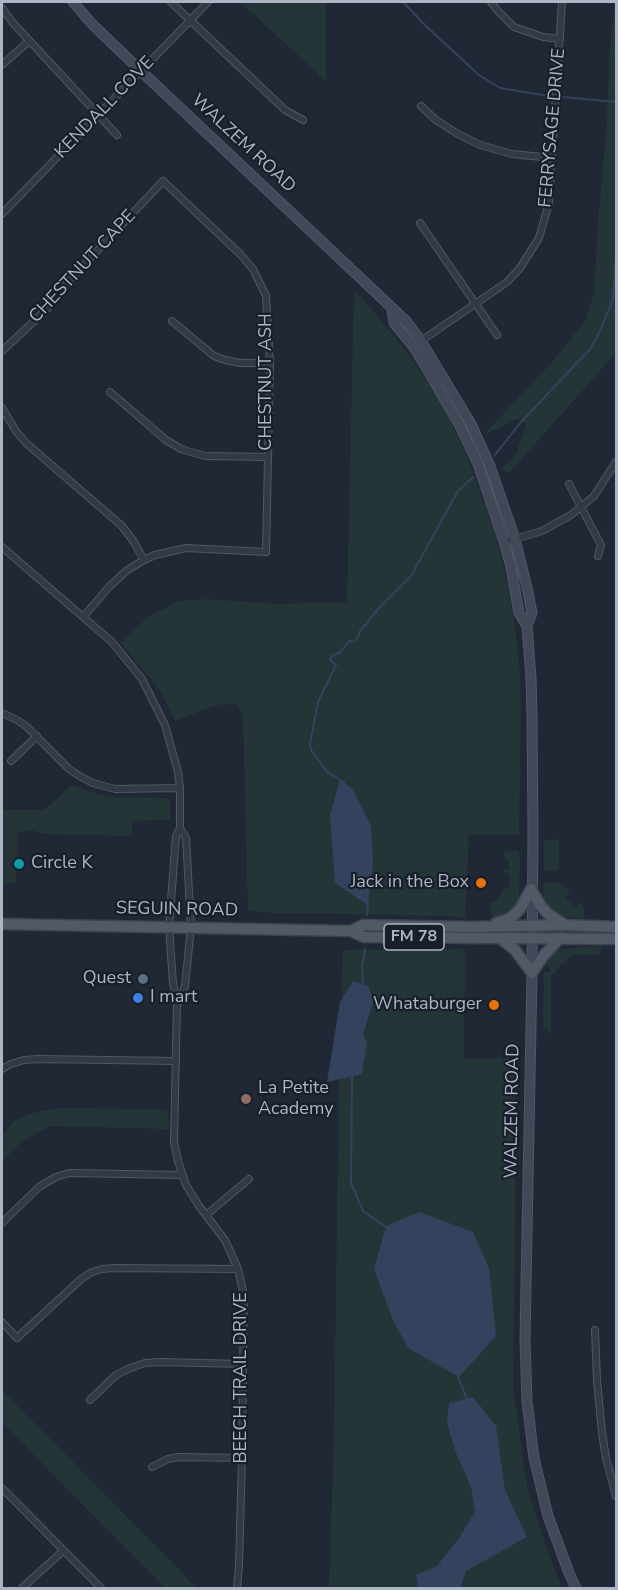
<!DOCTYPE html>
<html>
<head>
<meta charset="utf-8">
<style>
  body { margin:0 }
  #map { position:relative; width:618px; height:1590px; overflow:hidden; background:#202835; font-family:"Nunito Sans",sans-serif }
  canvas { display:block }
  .frame { position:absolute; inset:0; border:3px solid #adb4c3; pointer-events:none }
</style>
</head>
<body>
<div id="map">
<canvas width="618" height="1590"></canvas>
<div class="frame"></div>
</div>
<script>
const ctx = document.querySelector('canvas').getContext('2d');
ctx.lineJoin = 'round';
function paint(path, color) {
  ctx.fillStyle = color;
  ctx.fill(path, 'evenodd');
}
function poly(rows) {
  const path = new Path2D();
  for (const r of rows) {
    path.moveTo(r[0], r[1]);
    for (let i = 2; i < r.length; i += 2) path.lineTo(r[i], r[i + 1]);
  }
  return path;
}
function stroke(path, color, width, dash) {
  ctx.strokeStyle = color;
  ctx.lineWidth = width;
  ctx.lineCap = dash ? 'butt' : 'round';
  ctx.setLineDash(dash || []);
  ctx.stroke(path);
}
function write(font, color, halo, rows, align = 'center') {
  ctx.font = font + ' "Nunito Sans",sans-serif';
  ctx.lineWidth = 4.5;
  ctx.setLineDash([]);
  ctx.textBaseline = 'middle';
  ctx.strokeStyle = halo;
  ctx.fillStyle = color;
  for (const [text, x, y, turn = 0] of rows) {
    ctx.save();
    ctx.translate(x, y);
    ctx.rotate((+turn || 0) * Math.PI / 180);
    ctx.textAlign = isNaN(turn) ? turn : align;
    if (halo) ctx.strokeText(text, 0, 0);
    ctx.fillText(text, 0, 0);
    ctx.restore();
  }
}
paint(poly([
  [240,2,326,2,326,81],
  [615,2,616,2,616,353,509,473,501,469,516,454,526,424,520,418,490,432,485,438,488,430,551,363,586,320,594,292,598,224,607,118,609,59],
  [354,291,360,295,400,343,440,399,467,456,494,531,506,576,514,619,520,674,521,715,519,835,469,835,465,917,410,915,274,913,248,911,243,716,237,704,216,705,175,721,161,692,121,643,148,617,179,601,207,599,276,604,347,602],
  [72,785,91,792,111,797,170,798,170,820,132,821,132,836,43,834,31,830,19,832,17,836,16,883,2,884,2,894,2,810,44,810],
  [557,839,559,843,559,868,556,871,546,871,544,869,544,842,547,840],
  [508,851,518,851,520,859,519,895,518,901,516,906,510,913,498,917,492,917,489,904,495,901,501,894,504,888,509,887,509,874,503,872,504,870,509,869,509,860,506,860,504,855,505,852],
  [555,882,561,883,570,892,565,898,575,907,580,902,584,907,584,919,559,916,547,907,544,898,543,885,545,883],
  [601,946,603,947,598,950,603,952,597,955,573,955,564,963,559,965,559,968,551,976,551,1032,548,1034,548,1029,545,1029,545,1032,543,1029,544,974,544,972,550,972,550,966,545,965,547,959,555,951,560,949],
  [465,949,464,1059,515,1058,515,1226,513,1386,527,1487,542,1534,562,1588,329,1588,334,1435,339,1079,343,950],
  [55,1108,159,1109,168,1111,169,1129,51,1126,42,1130,20,1143,2,1161,2,1135,14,1121,30,1114],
  [2,1390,17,1406,69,1458,197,1588,165,1588,66,1488,2,1422]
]), '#233537');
paint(poly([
  [340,780,353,789,371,826,373,863,368,905,335,883,330,815],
  [353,981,368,986,374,1000,363,1034,367,1043,362,1074,327,1082,340,1002],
  [419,1212,473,1232,489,1268,496,1336,459,1377,408,1348,393,1320,374,1269,386,1226],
  [473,1397,496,1426,505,1490,527,1537,466,1571,460,1588,418,1588,416,1575,437,1566,459,1538,475,1512,471,1487,456,1453,447,1423,449,1403]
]), '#34435d');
stroke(poly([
  [403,2,426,26,479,75,500,88,549,96],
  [563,97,616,102],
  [494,456,521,422,591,348,599,333,613,300,616,255],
  [344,782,327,772,311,750,310,744,318,702,336,665,330,660,333,655,339,653,350,641,354,642,358,637,360,631,380,607,411,576,458,491,473,477],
  [367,915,368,903],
  [363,986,362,967,365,949],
  [352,1075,351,1183,363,1211,387,1228],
  [458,1377,467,1399]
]), '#34435d', 2);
const street = poly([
  [171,2,285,110,303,120],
  [491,2,497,10,514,27,543,37,560,39],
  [2,8,13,23,117,135],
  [2,65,29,41],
  [421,106,436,120,456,133,480,145,512,154,552,158],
  [2,214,208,2],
  [420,223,497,335],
  [172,321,214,356,225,360,240,363,270,363],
  [421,341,507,282,520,268,539,238,549,203,562,2],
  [2,351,47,309,66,284,163,181,240,254,253,269,266,296,270,363,266,552,186,548,155,555,144,560,126,571,109,587,83,617],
  [110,392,166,440,181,449,205,456,267,457],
  [2,408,16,431,26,443,122,526,134,542,144,560],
  [569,484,601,545,598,556],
  [504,542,542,531,571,515,594,496,616,462],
  [2,547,112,642,142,679,165,725,178,772,180,788,180,828,176,836,169,927,173,983,177,1004,174,1142,178,1161,186,1185,199,1206,225,1240,238,1269,244,1296,242,1458,239,1566,237,1588],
  [2,713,17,720,26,726,69,769,81,777,93,783,115,789,180,788],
  [11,761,37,736],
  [178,1004,185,986,191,927,186,838,180,828],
  [2,1069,11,1064,24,1060,38,1059,176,1061],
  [206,1215,249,1179],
  [2,1223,39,1187,56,1177,69,1173,182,1175],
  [2,1322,17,1338,80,1280,90,1273,102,1269,114,1268,238,1269],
  [595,1330,597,1380,602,1433,606,1458,616,1496],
  [90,1400,116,1375,130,1368,145,1363,160,1362,243,1364],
  [152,1467,168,1459,179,1457,242,1458],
  [2,1488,101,1588],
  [22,1588,63,1551]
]);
const secondary = poly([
  [73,2,92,24,141,71,406,321,421,341,471,424,490,466,515,539,528,592,532,613,527,626,531,678,532,716,533,831,532,973,525,1339,527,1401,534,1458,548,1516,569,1573,576,1588],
  [392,309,394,323,413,346,430,374,459,424,478,464,504,542,511,567,519,613,527,626]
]);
const primary = poly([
  [531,889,541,906,548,914,565,925],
  [496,923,509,919,514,915,520,909,531,889],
  [2,924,351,931,364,937,616,939],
  [351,931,363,925,471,927,566,925,616,927],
  [501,939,515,950,532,973,544,955,560,938]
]);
stroke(street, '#515764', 8);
stroke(secondary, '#515764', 11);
stroke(primary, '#3d4350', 13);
stroke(street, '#333a46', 6);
stroke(secondary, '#414959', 9);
stroke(primary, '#515966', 10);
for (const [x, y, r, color] of [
  [19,864,6,"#0f9aa8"],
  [481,883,6,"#e8710a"],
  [143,979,6,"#5c6f8a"],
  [138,998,6,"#3f7fe0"],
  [494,1005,6,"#e8710a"],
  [246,1099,6,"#8d6e63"]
]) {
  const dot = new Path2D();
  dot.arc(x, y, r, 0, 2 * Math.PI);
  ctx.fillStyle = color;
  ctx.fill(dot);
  stroke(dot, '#191f2a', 2);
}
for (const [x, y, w] of [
  [414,937,60]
]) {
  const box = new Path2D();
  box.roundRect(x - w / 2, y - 13, w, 26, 4.5);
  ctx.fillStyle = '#191f2a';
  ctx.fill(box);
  stroke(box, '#adb4c3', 1.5);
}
write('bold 16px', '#adb4c3', null, [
  ["FM 78",414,937]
]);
write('18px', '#adb4c3', '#191f2a', [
  ["KENDALL COVE",105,108,-46],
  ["FERRYSAGE DRIVE",553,128,-85],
  ["WALZEM ROAD",243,144,43],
  ["CHESTNUT CAPE",83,267,-47],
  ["CHESTNUT ASH",267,382,-90],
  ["SEGUIN ROAD",177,910,1],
  ["WALZEM ROAD",513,1111,-89],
  ["BEECH TRAIL DRIVE",242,1378,-90]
]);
write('18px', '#adb4c3', '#191f2a', [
  ["Circle K",31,864],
  ["Jack in the Box",469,883,"right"],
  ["Quest",131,979,"right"],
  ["I mart",150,998],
  ["Whataburger",482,1005,"right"],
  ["La Petite",258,1089],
  ["Academy",258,1110]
], 'left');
</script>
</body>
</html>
